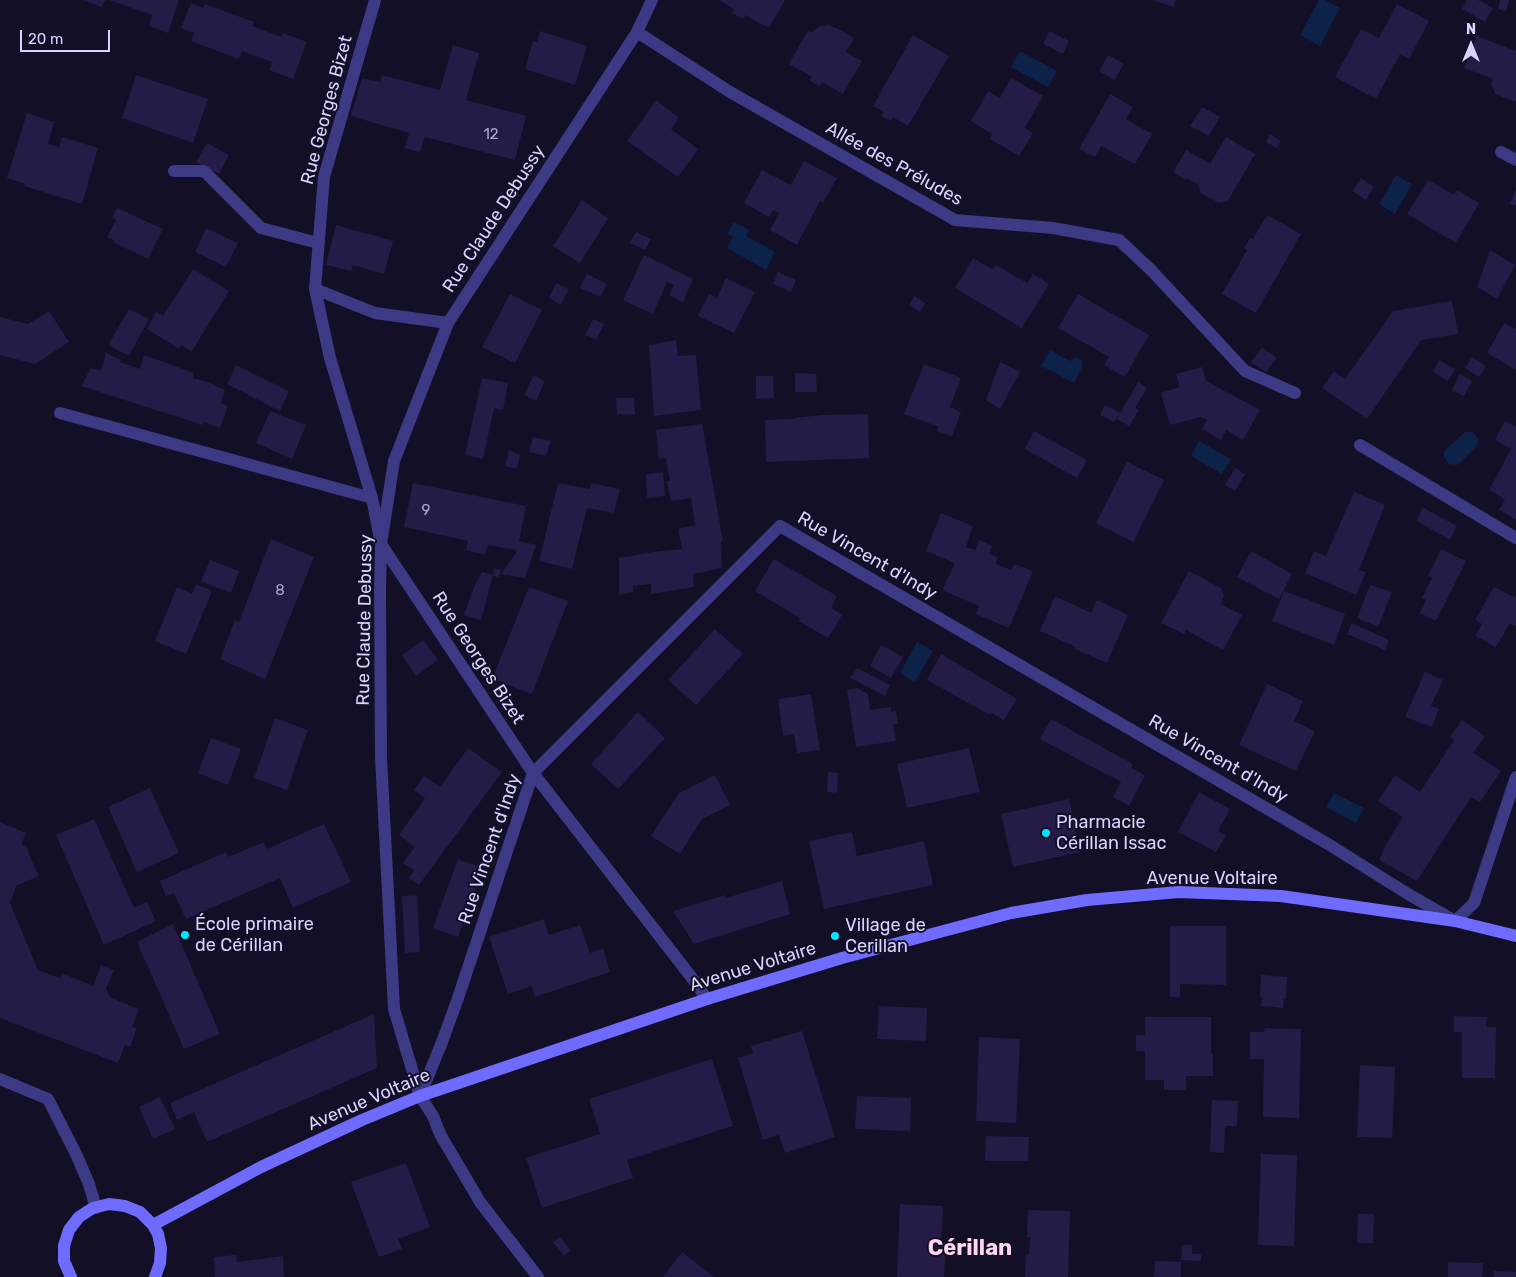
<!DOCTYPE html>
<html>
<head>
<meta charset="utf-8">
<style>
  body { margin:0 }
  #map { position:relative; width:1516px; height:1277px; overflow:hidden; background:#130f26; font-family:Rubik,sans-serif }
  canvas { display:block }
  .north { position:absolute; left:1446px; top:20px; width:50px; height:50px; -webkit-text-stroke:4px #130f26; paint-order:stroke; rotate:0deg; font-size:14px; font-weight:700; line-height:20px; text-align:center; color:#d9d4ff }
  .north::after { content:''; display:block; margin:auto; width:18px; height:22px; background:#d9d4ff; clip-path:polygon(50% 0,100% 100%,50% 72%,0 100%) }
  .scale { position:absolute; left:20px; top:30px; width:90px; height:22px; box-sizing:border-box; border:2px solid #d9d4ff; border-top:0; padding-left:6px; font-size:15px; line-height:18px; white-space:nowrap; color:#d9d4ff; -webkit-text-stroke:4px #130f26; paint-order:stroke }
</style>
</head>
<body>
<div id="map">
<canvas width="1516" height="1277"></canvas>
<div class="north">N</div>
<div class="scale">20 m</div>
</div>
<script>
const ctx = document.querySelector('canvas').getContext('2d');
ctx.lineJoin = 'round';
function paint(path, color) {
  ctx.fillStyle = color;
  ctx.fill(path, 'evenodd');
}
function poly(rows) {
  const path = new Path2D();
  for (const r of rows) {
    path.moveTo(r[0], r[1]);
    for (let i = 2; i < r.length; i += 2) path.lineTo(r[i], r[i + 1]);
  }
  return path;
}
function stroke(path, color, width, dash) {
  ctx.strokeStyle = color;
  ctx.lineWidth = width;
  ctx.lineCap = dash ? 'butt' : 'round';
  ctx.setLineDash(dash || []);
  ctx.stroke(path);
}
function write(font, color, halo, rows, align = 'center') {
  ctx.font = font + ' Rubik,sans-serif';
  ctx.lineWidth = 4;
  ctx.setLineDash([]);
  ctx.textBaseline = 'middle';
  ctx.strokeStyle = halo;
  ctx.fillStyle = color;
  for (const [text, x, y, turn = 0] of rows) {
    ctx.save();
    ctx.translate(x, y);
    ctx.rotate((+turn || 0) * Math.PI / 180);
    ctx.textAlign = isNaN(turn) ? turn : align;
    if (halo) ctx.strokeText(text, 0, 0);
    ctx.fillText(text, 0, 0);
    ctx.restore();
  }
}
paint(poly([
  [1319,0,1325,0,1340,8,1320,46,1300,35],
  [1020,51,1057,71,1048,87,1011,67],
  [1396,175,1412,184,1395,214,1379,204],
  [734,222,749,230,746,236,775,252,766,270,727,248,733,237,727,234],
  [1050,350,1070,361,1076,357,1082,360,1082,367,1074,383,1041,366],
  [1465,432,1473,432,1475,435,1478,439,1477,446,1461,462,1457,465,1449,464,1444,457,1444,452,1447,448],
  [1199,441,1231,459,1222,474,1191,456],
  [917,642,933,651,915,682,900,673],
  [1334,793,1364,808,1356,823,1326,807]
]), '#0c2248');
paint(poly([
  [82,0,105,0,102,7],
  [109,0,179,0,168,33,149,26,152,15],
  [719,0,785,0,769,28,745,15,743,19,732,13,734,9],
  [1152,0,1176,0,1174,7],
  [1467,0,1478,0,1493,8,1485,22,1462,9],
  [1500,0,1509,0,1506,12,1498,9],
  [191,3,203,8,205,4,254,22,252,26,281,37,283,33,307,42,293,79,269,70,272,62,242,51,239,59,191,41,194,33,181,28],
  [1397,4,1429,21,1409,59,1400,54,1376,99,1335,77,1361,29,1379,38],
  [828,25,836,28,854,38,846,52,862,61,843,94,822,82,820,86,810,81,812,77,789,64,808,30,812,32,819,27],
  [540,31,587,46,575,85,525,69,533,41,537,42],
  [1049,31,1069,41,1063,54,1043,44],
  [913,35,949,56,908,126,893,117,891,121,881,116,884,112,873,106],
  [1477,36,1516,51,1516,102,1495,94,1491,84,1493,79,1464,68],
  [453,45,479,53,466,100,526,116,515,160,425,137,420,152,405,148,409,133,351,116,362,78,380,82,382,75,440,90],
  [1108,55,1124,64,1114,80,1099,71],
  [136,75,208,99,193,143,122,118],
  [1011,78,1043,96,1025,128,1033,133,1019,156,990,139,992,134,971,121,988,91,1000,98],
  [1110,94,1133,107,1126,119,1152,134,1135,164,1101,146,1095,157,1079,149],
  [656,100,679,118,671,129,698,149,678,177,627,141],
  [1202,107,1220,117,1209,136,1190,126],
  [27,113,54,122,48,144,59,147,62,137,98,148,82,204,24,186,25,184,7,178],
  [1270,134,1281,141,1277,148,1266,142],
  [1226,137,1255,154,1228,201,1219,203,1200,193,1199,185,1187,178,1186,180,1173,172,1186,150,1210,164],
  [207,143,229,155,219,174,196,162],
  [804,161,837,178,823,203,820,201,797,245,770,230,779,213,773,210,769,217,744,203,762,170,791,185],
  [1361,178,1374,187,1366,200,1352,191],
  [1428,180,1454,195,1457,190,1479,203,1456,243,1407,214],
  [1516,189,1516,206,1510,204],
  [582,200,608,218,580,263,553,246],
  [117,208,163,229,148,259,113,242,114,240,107,237,116,220,112,218],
  [1267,215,1301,234,1256,313,1222,294,1247,250,1244,248,1250,238,1253,239],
  [336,225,393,241,384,274,353,265,351,271,326,265],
  [206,228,238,243,226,267,195,252],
  [636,232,651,239,645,250,630,243],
  [1490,250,1515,265,1497,299,1477,287],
  [644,255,693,279,683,302,669,295,674,285,667,282,653,314,623,300],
  [973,258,993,270,996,265,1027,283,1033,274,1049,284,1022,328,955,288],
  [193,269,229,291,192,351,181,345,179,349,147,329,156,312,163,316],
  [778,272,796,280,791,292,773,284],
  [587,274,607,284,600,297,580,288],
  [726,278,755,292,734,333,698,316,709,294,717,298],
  [556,283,569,289,561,305,549,298],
  [510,294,542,310,515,363,482,347],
  [1078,294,1149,335,1125,377,1104,365,1109,357,1058,328],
  [914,296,925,303,920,312,909,305],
  [1452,301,1458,334,1421,340,1367,419,1322,388,1334,371,1345,379,1393,311],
  [129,309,149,319,129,356,108,345],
  [49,311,69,342,35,364,0,355,0,317,28,324],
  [593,319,604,324,596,340,585,335],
  [1504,323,1516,329,1516,370,1487,353],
  [676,340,678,356,696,355,701,410,654,416,649,345],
  [1262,347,1277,358,1266,372,1251,362],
  [106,353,121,360,120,362,140,369,144,355,194,373,193,378,210,383,225,390,221,403,228,406,220,428,204,422,203,425,81,386,91,368,101,371],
  [1472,357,1486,366,1479,377,1465,368],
  [1439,360,1455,369,1448,381,1433,372],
  [1000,362,1020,372,1000,409,986,400],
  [924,364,961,378,950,407,961,412,952,436,937,431,939,427,904,414],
  [236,365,289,391,280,411,227,384],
  [1202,367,1206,381,1260,410,1243,440,1226,430,1221,440,1202,429,1207,420,1201,417,1170,425,1161,393,1180,387,1176,374],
  [795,373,816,374,817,392,795,392],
  [1460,374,1472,381,1464,396,1452,390],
  [534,375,545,381,536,401,524,395],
  [756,376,773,376,774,398,756,399],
  [482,378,508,383,503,410,494,408,483,459,465,455],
  [1138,382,1147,388,1135,408,1139,410,1129,426,1117,419],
  [616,398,634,398,635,415,617,414],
  [1105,405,1120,413,1114,422,1100,415],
  [270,411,306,425,292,459,256,443],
  [868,414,869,458,766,462,765,420,794,419,794,418,822,415],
  [1505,421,1516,427,1516,520,1499,510,1505,499,1489,490,1511,449,1495,440],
  [702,424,723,541,721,541,722,568,693,574,694,587,651,594,651,584,633,586,633,592,619,595,619,558,653,552,682,549,678,529,695,525,691,498,671,501,667,481,670,481,666,458,659,459,656,430],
  [1034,431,1087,460,1077,478,1025,449],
  [533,437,551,441,546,456,529,452],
  [509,450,520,455,517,469,505,466],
  [1127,462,1164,480,1133,542,1096,523],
  [1235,468,1245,474,1235,491,1225,485],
  [663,472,665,496,647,498,646,474],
  [413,483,526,506,519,541,536,545,525,578,501,574,516,553,517,550,488,545,485,555,466,550,468,541,404,527],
  [558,483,590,489,591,483,620,489,614,513,587,508,572,569,539,561],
  [1354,492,1385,505,1359,570,1366,572,1356,595,1305,573,1314,551,1326,556],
  [1422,507,1457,526,1450,540,1417,521],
  [941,513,973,526,966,547,975,550,979,540,992,546,989,554,998,557,996,564,1011,570,1014,564,1033,571,1009,628,976,614,979,606,942,590,955,563,926,551],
  [271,539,314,557,265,679,220,659,235,620,239,622],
  [1441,549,1466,561,1436,621,1420,613,1426,600,1422,598,1432,578,1428,576],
  [1251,551,1292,574,1279,599,1237,577],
  [774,559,837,596,831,608,842,615,828,638,799,621,800,618,755,591],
  [210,560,239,571,231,593,201,581],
  [494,568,501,570,499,577,493,576],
  [1189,571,1221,588,1224,595,1221,604,1242,615,1223,650,1186,630,1184,634,1161,623],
  [482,572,493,575,481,620,464,615,474,587],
  [196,584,212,591,186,654,155,641,177,587,192,594],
  [1370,585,1392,592,1378,627,1357,618],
  [529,587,568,601,532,694,492,679],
  [1494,587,1516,598,1516,627,1510,623,1496,647,1475,636,1482,624,1475,620],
  [1284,591,1345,614,1334,645,1272,621],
  [1055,596,1091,613,1097,600,1128,615,1107,663,1075,649,1076,647,1040,631],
  [1352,623,1389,640,1385,650,1347,634],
  [715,629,743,654,696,705,668,680],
  [423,640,438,660,416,676,402,655],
  [881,645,903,657,891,678,870,666],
  [941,654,1017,699,1004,720,991,713,990,715,927,680],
  [857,668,890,685,885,696,850,678],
  [1425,672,1443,680,1431,706,1439,709,1432,727,1405,717],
  [1267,684,1303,701,1294,721,1315,731,1296,771,1239,745],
  [857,688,868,694,870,710,891,707,891,712,896,711,898,724,893,725,896,741,856,747,847,690],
  [811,694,820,750,797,753,794,734,783,736,778,699],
  [638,712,665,738,618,789,591,764],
  [275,718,308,730,287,790,254,778],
  [1051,719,1133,764,1131,768,1145,775,1129,806,1113,797,1121,782,1040,739],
  [1462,720,1485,736,1473,753,1501,771,1480,802,1471,797,1417,881,1379,860,1386,844,1403,817,1378,801,1395,775,1420,792,1454,740,1450,737],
  [211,738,241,749,228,785,198,773],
  [468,748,502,772,419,885,409,878,414,870,403,863,415,847,399,835,425,798,414,790,424,776,440,787],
  [969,748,980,792,907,808,897,764],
  [828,772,838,773,837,793,827,792],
  [715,775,730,805,702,819,680,854,651,836,679,793],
  [150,788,179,853,137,872,108,807],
  [1199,792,1230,809,1218,831,1226,835,1216,852,1178,832],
  [1069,799,1080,852,1013,867,1001,814],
  [94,819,134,908,147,902,156,921,104,945,56,835],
  [0,822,26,833,21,845,29,849,28,852,39,876,16,886,10,903,38,970,60,978,62,973,93,986,101,965,114,970,106,989,111,998,139,1009,132,1027,137,1028,130,1047,125,1045,118,1063,0,1018],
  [324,824,351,882,293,908,280,878,186,919,174,893,166,896,160,881,226,852,228,857,264,842,267,849],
  [852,832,857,856,924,841,933,885,824,909,809,841],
  [458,859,483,868,458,937,433,928],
  [782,881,790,914,694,944,673,911,725,895,726,898],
  [417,895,420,952,405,953,402,896],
  [544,919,549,935,580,925,590,953,603,948,610,972,535,997,532,986,508,994,489,937],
  [173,924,220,1034,184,1049,137,942],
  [1170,926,1226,926,1226,985,1180,984,1180,997,1170,997],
  [1261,975,1287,977,1286,999,1284,999,1283,1008,1261,1006,1262,997,1260,997],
  [879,1006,927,1008,926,1041,877,1039],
  [374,1014,377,1068,207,1142,194,1112,177,1120,170,1103],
  [1454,1016,1487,1017,1486,1027,1496,1027,1495,1078,1462,1078,1462,1032,1454,1032],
  [1145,1017,1211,1017,1211,1053,1213,1053,1213,1076,1186,1076,1186,1090,1164,1090,1164,1080,1145,1080,1145,1051,1136,1051,1136,1035,1145,1035],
  [1265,1028,1301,1029,1299,1118,1263,1117,1264,1059,1250,1059,1250,1032,1264,1032],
  [802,1031,835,1137,785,1153,779,1135,763,1140,738,1058,753,1053,751,1046],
  [979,1037,1020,1039,1016,1123,976,1121],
  [712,1059,733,1126,627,1160,633,1178,542,1208,526,1158,600,1134,589,1099],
  [1360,1065,1395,1067,1392,1138,1357,1137],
  [857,1096,911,1098,910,1131,855,1129],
  [160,1097,175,1129,153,1139,139,1107],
  [1212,1100,1238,1101,1237,1126,1225,1126,1224,1153,1210,1152],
  [986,1136,1029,1137,1028,1161,985,1161],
  [1261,1154,1297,1155,1294,1246,1258,1245],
  [406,1163,430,1227,398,1239,402,1249,379,1257,351,1182],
  [900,1204,943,1206,941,1242,946,1242,944,1277,897,1277],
  [1028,1210,1070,1211,1068,1277,1025,1277,1026,1254,1029,1254,1030,1237,1027,1237],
  [1358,1214,1374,1214,1373,1243,1357,1243],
  [560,1237,571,1250,564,1256,553,1242],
  [1182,1245,1192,1245,1192,1254,1201,1254,1201,1261,1181,1260],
  [682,1252,714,1277,663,1277],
  [236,1255,237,1262,283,1256,284,1277,215,1277,214,1257],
  [1155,1261,1181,1262,1181,1277,1154,1277],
  [1448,1262,1483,1263,1482,1277,1448,1277],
  [1494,1271,1516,1272,1516,1277,1494,1277]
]), '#241b47');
stroke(poly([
  [1501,152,1516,160],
  [174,171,204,171,261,228,318,243],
  [1151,270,1245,371,1295,393],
  [60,413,372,498],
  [1360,445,1516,538]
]), '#3d3a85', 12);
stroke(poly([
  [375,0,324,177,315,289,330,358,372,498,381,544,533,773,692,978,707,999],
  [637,32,730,92,955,220,1053,228,1119,240,1151,270],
  [315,289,375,313,448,323],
  [0,1079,48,1099,76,1154,89,1184,96,1208],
  [538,1277,480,1202,440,1134,433,1116,420,1096,442,1042,457,1001,533,773,780,526,1328,844,1408,894,1455,921,1474,903,1516,777]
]), '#3d3a85', 12);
stroke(poly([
  [420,1096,394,1009,381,757,380,590,381,544,394,461,448,323,637,32,652,0]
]), '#3d3a85', 12);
stroke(poly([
  [153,1225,261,1167,362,1120,420,1096,707,999,842,958,1011,913,1087,900,1179,892,1281,896,1455,921,1516,936],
  [71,1277,64,1261,64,1246,69,1230,79,1217,93,1208,109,1204,125,1206,140,1212,153,1225,158,1234,161,1248,160,1263,155,1277]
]), '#6f6bff', 12);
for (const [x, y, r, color] of [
  [1046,833,5,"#00e5ff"],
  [185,935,5,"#00e5ff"],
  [835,936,5,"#00e5ff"]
]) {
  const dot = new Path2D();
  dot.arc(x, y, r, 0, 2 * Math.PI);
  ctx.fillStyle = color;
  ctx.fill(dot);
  stroke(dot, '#130f26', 2);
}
write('15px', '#aca6d1', null, [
  ["12",491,135],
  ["9",426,511],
  ["8",280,591]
]);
write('18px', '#d9d4ff', '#130f26', [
  ["Rue Georges Bizet",327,110,-75],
  ["Allée des Préludes",894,164,29],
  ["Rue Claude Debussy",494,219,-57],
  ["Rue Vincent d'Indy",867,556,30],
  ["Rue Claude Debussy",365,620,-89],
  ["Rue Georges Bizet",478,658,57],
  ["Rue Vincent d'Indy",1218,759,30],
  ["Rue Vincent d'Indy",490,849,-71],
  ["Avenue Voltaire",1212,879],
  ["Avenue Voltaire",753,967,-17],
  ["Avenue Voltaire",369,1100,-23]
]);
write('18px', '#d9d4ff', '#130f26', [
  ["Pharmacie",1056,823],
  ["Cérillan Issac",1056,844],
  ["École primaire",195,925],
  ["de Cérillan",195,946],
  ["Village de",845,926],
  ["Cerillan",845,947]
], 'left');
write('bold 22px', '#ffd6f0', '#130f26', [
  ["Cérillan",970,1249]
]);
</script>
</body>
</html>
